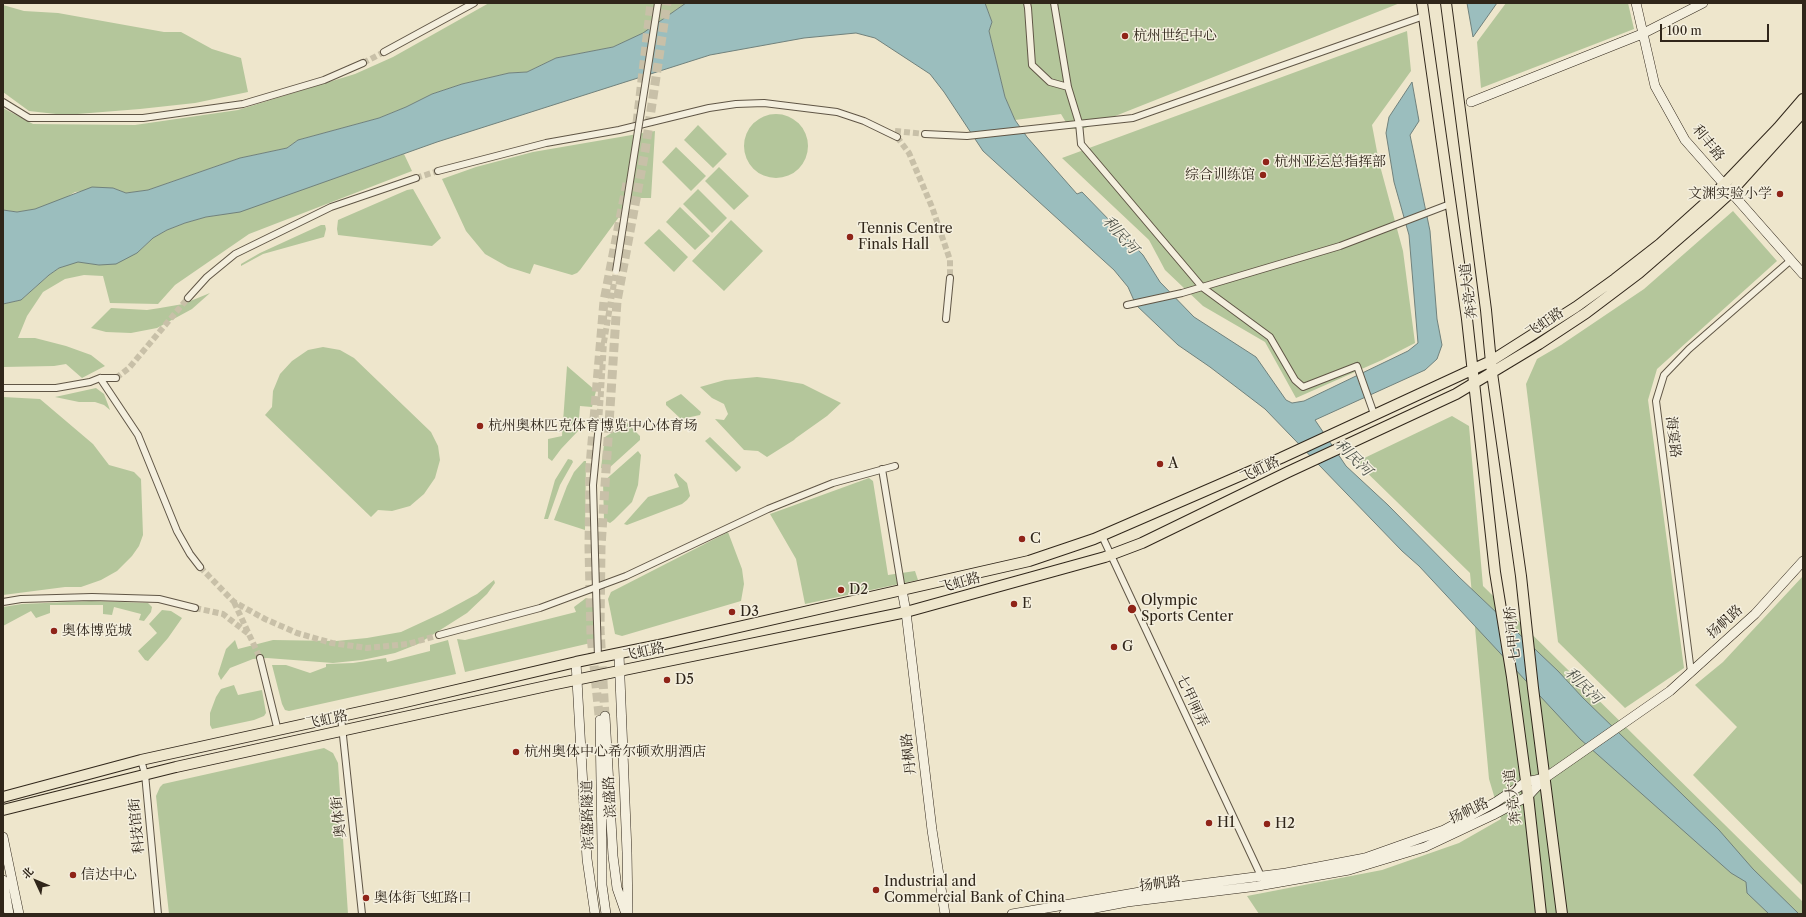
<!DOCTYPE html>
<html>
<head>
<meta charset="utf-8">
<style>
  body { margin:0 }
  #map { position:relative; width:1806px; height:917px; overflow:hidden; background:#eee6cc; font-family:"Libre Caslon Text","Noto Serif SC",serif }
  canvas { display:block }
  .frame { position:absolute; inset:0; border:4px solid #30261a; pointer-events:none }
  .north { position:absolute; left:16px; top:861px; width:40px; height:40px; -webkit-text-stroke:3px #f4efde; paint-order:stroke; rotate:314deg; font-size:11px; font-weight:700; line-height:16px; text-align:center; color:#30261a }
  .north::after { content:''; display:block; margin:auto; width:14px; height:18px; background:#30261a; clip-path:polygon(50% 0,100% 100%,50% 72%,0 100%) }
  .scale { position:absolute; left:1660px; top:24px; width:109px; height:18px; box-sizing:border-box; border:2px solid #30261a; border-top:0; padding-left:5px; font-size:12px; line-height:14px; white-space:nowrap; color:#30261a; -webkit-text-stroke:3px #f4efde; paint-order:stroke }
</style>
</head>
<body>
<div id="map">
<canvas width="1806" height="917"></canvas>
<div class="frame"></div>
<div class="north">北</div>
<div class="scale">100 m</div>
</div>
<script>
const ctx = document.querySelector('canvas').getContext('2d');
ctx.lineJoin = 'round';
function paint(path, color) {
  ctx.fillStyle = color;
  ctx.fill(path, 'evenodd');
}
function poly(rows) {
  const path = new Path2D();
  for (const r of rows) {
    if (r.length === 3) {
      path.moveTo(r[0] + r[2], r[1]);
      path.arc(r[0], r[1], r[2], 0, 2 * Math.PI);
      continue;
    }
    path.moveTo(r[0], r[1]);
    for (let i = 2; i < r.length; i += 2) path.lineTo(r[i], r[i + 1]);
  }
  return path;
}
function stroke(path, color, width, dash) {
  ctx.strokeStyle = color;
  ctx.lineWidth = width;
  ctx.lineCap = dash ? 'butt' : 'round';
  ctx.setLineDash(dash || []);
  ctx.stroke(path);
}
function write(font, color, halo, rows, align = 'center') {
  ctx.font = font + ' "Libre Caslon Text","Noto Serif SC",serif';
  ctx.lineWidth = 3;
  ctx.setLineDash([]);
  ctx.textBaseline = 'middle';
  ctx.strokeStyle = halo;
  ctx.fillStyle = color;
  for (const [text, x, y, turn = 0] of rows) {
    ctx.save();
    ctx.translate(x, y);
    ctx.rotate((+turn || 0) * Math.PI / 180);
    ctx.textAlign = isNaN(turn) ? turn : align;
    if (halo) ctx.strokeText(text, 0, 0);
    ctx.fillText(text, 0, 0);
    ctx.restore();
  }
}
paint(poly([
  [489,3,686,3,644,33,613,47,556,58,527,72,509,73,462,84,432,94,406,107,379,118,298,140,287,148,240,158,148,190,126,193,113,188,75,192,62,200,35,209,17,212,3,210,3,108,33,124,135,125,238,110,355,74,393,57],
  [985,3,1400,3,1085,128,1070,129,1061,114,1015,120,1005,97,989,31,992,22],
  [1506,3,1628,3,1634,29,1481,88,1477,42],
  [3,5,24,11,58,13,164,32,181,32,212,49,241,58,248,92,195,103,140,109,65,115,29,111,3,92],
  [1407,31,1411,71,1372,125,1379,162,1403,251,1415,343,1382,360,1296,398,1265,342,1203,306,1165,270,1149,240,1062,158],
  [776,146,32],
  [698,125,727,154,713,168,684,140],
  [655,131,651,198,636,198,630,202,580,270,577,273,572,275,534,264,530,274,508,267,485,254,466,231,442,179,476,167,533,152],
  [676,147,706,176,691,191,662,162],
  [404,154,412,171,249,234,175,285,158,304,110,303,103,276,84,275,65,279,43,292,27,316,18,338,35,338,66,346,91,355,105,366,82,378,66,364,54,366,3,367,3,304,21,300,49,275,59,268,78,261,99,265,137,253,153,238,167,230,185,223,206,217,240,211],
  [719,167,749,196,734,210,705,181],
  [413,189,441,238,432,246,338,235,337,229,338,220,407,190],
  [698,189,727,218,712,233,683,204],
  [680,207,710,236,695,250,666,222],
  [1733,211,1777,261,1657,369,1648,400,1684,668,1625,708,1558,642,1526,384,1537,359,1561,345,1644,289],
  [731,220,763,251,724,291,692,261],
  [321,225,325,225,326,229,324,237,263,254,241,266,241,264,260,253],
  [659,229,688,257,674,272,644,243],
  [210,293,192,309,157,328,131,333,106,332,91,328,111,308,147,310,160,308,183,304],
  [323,347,340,350,354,358,431,432,438,446,440,460,435,478,424,494,410,506,392,511,378,510,371,517,265,415,272,407,273,391,280,374,292,361,308,350],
  [567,366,596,391,592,407,580,406,578,431,561,449,552,461,548,458,548,439,562,436],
  [757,377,774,379,803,384,841,403,827,416,796,438,794,440,767,457,758,451,744,450,715,419,724,420,728,414,724,404,712,398,700,387,725,380],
  [96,388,104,394,110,410,104,405,95,402,79,402,55,397],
  [681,394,701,412,700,415,681,419,666,405,666,402],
  [3,397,40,399,93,444,109,465,134,472,141,479,143,535,139,546,132,556,117,571,101,580,81,587,65,587,3,595],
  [1452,416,1469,426,1483,586,1803,902,1803,914,1259,914,1247,896,1382,870,1459,843,1501,819,1489,779,1470,573,1356,462],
  [627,423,640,436,640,440,608,469,601,468,605,437],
  [710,437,741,467,740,469,736,472,705,441],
  [638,451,641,455,638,485,632,502,614,520,610,523,604,520,603,482],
  [568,459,572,460,573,462,560,485,548,519,544,519,555,480],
  [584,461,586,461,585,530,554,520,567,486,574,472],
  [676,473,687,483,690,496,687,500,682,504,627,525,624,524,648,497,679,487,674,475],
  [869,478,873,481,888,575,915,571,918,580,805,604,796,559,770,514],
  [728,532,742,569,744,584,741,601,622,636,615,634,608,599,611,592],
  [1803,576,1803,886,1693,775,1737,727,1695,685,1723,662],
  [494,580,495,583,487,594,467,613,418,644,395,653,362,660,333,663,267,658,253,659,230,668,221,680,218,674,226,649,235,640,238,649,273,640,336,641,367,638,401,632,442,613,477,594],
  [586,598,594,601,595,642,465,672,457,639,465,640,576,612,574,607],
  [91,601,148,603,152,607,151,612,144,621,139,620,141,614,114,607,112,615,103,614,103,605,50,605,50,613,36,618,31,611,3,626,3,607,22,604],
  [162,610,171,611,182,618,168,638,148,661,145,660,138,651,157,633,149,624],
  [448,640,456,674,289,711,285,710,282,704,272,665,286,665,310,673,326,667,326,664,353,663,386,658,387,662,430,651,430,645],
  [234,685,238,695,262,690,266,713,264,716,254,720,212,729,210,725,210,713,216,697,221,689],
  [324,748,333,753,338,763,348,914,169,914,156,796,160,787,163,784]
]), '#b4c69b');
const water = poly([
  [686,3,985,3,992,22,989,31,1005,97,1015,120,1027,137,1077,194,1082,192,1143,255,1160,282,1194,317,1256,357,1286,400,1292,403,1304,401,1408,351,1418,343,1409,235,1394,182,1386,133,1389,117,1412,82,1419,121,1410,135,1430,231,1437,319,1442,345,1437,359,1425,370,1315,420,1346,466,1388,505,1459,577,1558,671,1583,698,1719,830,1753,869,1799,914,1769,914,1747,893,1746,882,1731,873,1580,739,1419,566,1402,551,1265,409,1210,367,1178,345,1136,305,1128,287,1114,270,983,151,944,92,930,74,875,38,856,33,804,38,710,55,437,142,240,212,206,217,185,223,167,230,153,238,137,253,116,264,99,265,78,262,59,268,49,275,21,300,3,304,3,210,17,212,35,209,92,187,113,188,126,193,148,190,240,158,287,148,298,140,379,118,406,107,432,94,462,84,509,73,527,72,556,58,613,47,643,33,686,3],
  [1467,3,1497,3,1473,37,1467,3]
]);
paint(water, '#9bbebe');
stroke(water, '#70817c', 1);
stroke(poly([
  [363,63,384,52],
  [895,131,925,134],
  [897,137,909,153,932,207,950,260,950,278],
  [416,178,438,171],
  [116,378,129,368,188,298],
  [599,424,604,342,616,271],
  [200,567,234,602,265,619,297,633,332,643,367,648,408,644,439,635],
  [234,602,260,658],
  [195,608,223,614,250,635]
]), '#c8c0a8', 6, [6, 3]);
stroke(poly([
  [637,123,651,3],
  [599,715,591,636,589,547,590,466,604,301,627,183],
  [605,716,600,629,601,547,617,301,645,151,667,3]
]), '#c8c0a8', 9, [9, 4.5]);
const street = poly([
  [1027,3,1028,8,1032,65,1050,82,1068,87],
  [1054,3,1068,87,1079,123,1081,144,1202,287,1270,337,1295,380,1303,387,1357,366,1374,414],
  [384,52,474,3],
  [3,102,29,118,143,118,243,104,324,80,363,63],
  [925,134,967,136,1133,118,1424,16],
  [438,171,546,143,619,130,709,108,736,104,764,103,837,112,864,121,897,137],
  [188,298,207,277,235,254,331,207,416,178],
  [1127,305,1182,293,1340,246,1450,204],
  [946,319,950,278],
  [100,378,138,435,177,531,190,554,200,567],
  [3,388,56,388,90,382,100,378,116,378],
  [882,469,902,590],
  [1102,536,1261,876],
  [3,602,21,599,92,597,159,599,195,608],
  [439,635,540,608,626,576,768,509,833,483,895,466],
  [260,658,278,731],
  [598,658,593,485,599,424],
  [1691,672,1656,401,1664,375,1689,349,1791,260],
  [341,717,362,914],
  [141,760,145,774,158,914]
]);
const secondary = poly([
  [1636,3,1655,86,1685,140,1803,274],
  [1471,102,1642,34,1703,3],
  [902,590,906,612,932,830,945,914],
  [619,654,627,852,628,914],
  [576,662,587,859,595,914],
  [605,716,613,856,617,888,625,911],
  [600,720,602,847,602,885,606,914],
  [3,837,19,914],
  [3,880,9,914],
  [1012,914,1146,891,1286,873,1365,858,1444,830,1496,802,1526,782,1545,778],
  [1064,914,1127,902,1258,886,1349,870,1425,847,1493,815,1528,796,1545,778,1670,691,1755,614,1803,561]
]);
const primary = poly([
  [1422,3,1467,319,1495,572,1512,677,1528,796,1541,914],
  [1446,3,1486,310,1492,373,1521,576,1533,688,1562,914],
  [3,797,141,760,401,703,576,662,664,644,1029,561,1094,539,1281,458,1491,361,1576,307,1615,279,1660,244,1710,199,1778,128,1803,99],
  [3,810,176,767,551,685,906,612,1105,557,1142,543,1288,472,1456,394,1539,344,1586,313,1639,273,1707,214,1730,193,1803,112]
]);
stroke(street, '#605646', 8);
stroke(secondary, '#30261a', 10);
stroke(primary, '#30261a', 12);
stroke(street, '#f4efde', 6);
stroke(secondary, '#f4efde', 9);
stroke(primary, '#eee6cc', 10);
const streetBridge = poly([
  [616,271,658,3]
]);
stroke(streetBridge, '#605646', 8, []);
stroke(streetBridge, '#f4efde', 6);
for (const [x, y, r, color] of [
  [1125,36,4,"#8f2418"],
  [1266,162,4,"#8f2418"],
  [1263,175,4,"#8f2418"],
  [1780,194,4,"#8f2418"],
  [850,237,4,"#8f2418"],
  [480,426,4,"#8f2418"],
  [1160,464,4,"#8f2418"],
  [1022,539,4,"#8f2418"],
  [841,590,4,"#8f2418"],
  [1014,604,4,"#8f2418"],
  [1132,609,5,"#8f2418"],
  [732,612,4,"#8f2418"],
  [54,631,4,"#8f2418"],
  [1114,647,4,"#8f2418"],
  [667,680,4,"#8f2418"],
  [516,752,4,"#8f2418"],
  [1209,823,4,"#8f2418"],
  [1267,824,4,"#8f2418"],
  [73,875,4,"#8f2418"],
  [876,890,4,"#8f2418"],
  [366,898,4,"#8f2418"]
]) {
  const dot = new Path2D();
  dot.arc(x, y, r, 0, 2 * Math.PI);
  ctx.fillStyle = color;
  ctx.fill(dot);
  stroke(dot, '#f4efde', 1.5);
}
write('14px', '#30261a', '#f4efde', [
  ["杭州世纪中心",1133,36],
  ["杭州亚运总指挥部",1274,162],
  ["综合训练馆",1255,175,"right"],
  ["文渊实验小学",1772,194,"right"],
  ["Tennis Centre",858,229],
  ["Finals Hall",858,245],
  ["杭州奥林匹克体育博览中心体育场",488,426],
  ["A",1168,464],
  ["C",1030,539],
  ["D2",849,590],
  ["Olympic",1141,601],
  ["Sports Center",1141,617],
  ["E",1022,604],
  ["D3",740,612],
  ["奥体博览城",62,631],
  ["G",1122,647],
  ["D5",675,680],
  ["杭州奥体中心希尔顿欢朋酒店",524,752],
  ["H1",1217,823],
  ["H2",1275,824],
  ["信达中心",81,875],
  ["Industrial and",884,882],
  ["Commercial Bank of China",884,898],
  ["奥体街飞虹路口",374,898]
], 'left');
write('14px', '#30261a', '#f4efde', [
  ["利丰路",1708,143,51],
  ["奔竞大道",1469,291,-97],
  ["飞虹路",1545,323,-34],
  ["海宴路",1673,437,83],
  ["飞虹路",1260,470,-26],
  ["飞虹路",960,583,-15],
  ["扬帆路",1725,622,-42],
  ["七甲河桥",1513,634,-96],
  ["飞虹路",644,652,-12],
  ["七甲闸弄",1192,701,65],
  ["飞虹路",327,720,-12],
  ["丹枫路",909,754,-97],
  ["滨盛路",610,797,-93],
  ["奔竞大道",1513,797,-97],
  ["扬帆路",1469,811,-25],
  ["滨盛路隧道",588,815,-91],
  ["奥体街",339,817,-96],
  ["科技馆街",137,826,-95],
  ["扬帆路",1160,884,-7]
]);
write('italic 15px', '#50544b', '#f4efde', [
  ["利民河",1120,235,48],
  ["利民河",1353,458,45],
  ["利民河",1583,686,45]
]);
</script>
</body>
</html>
